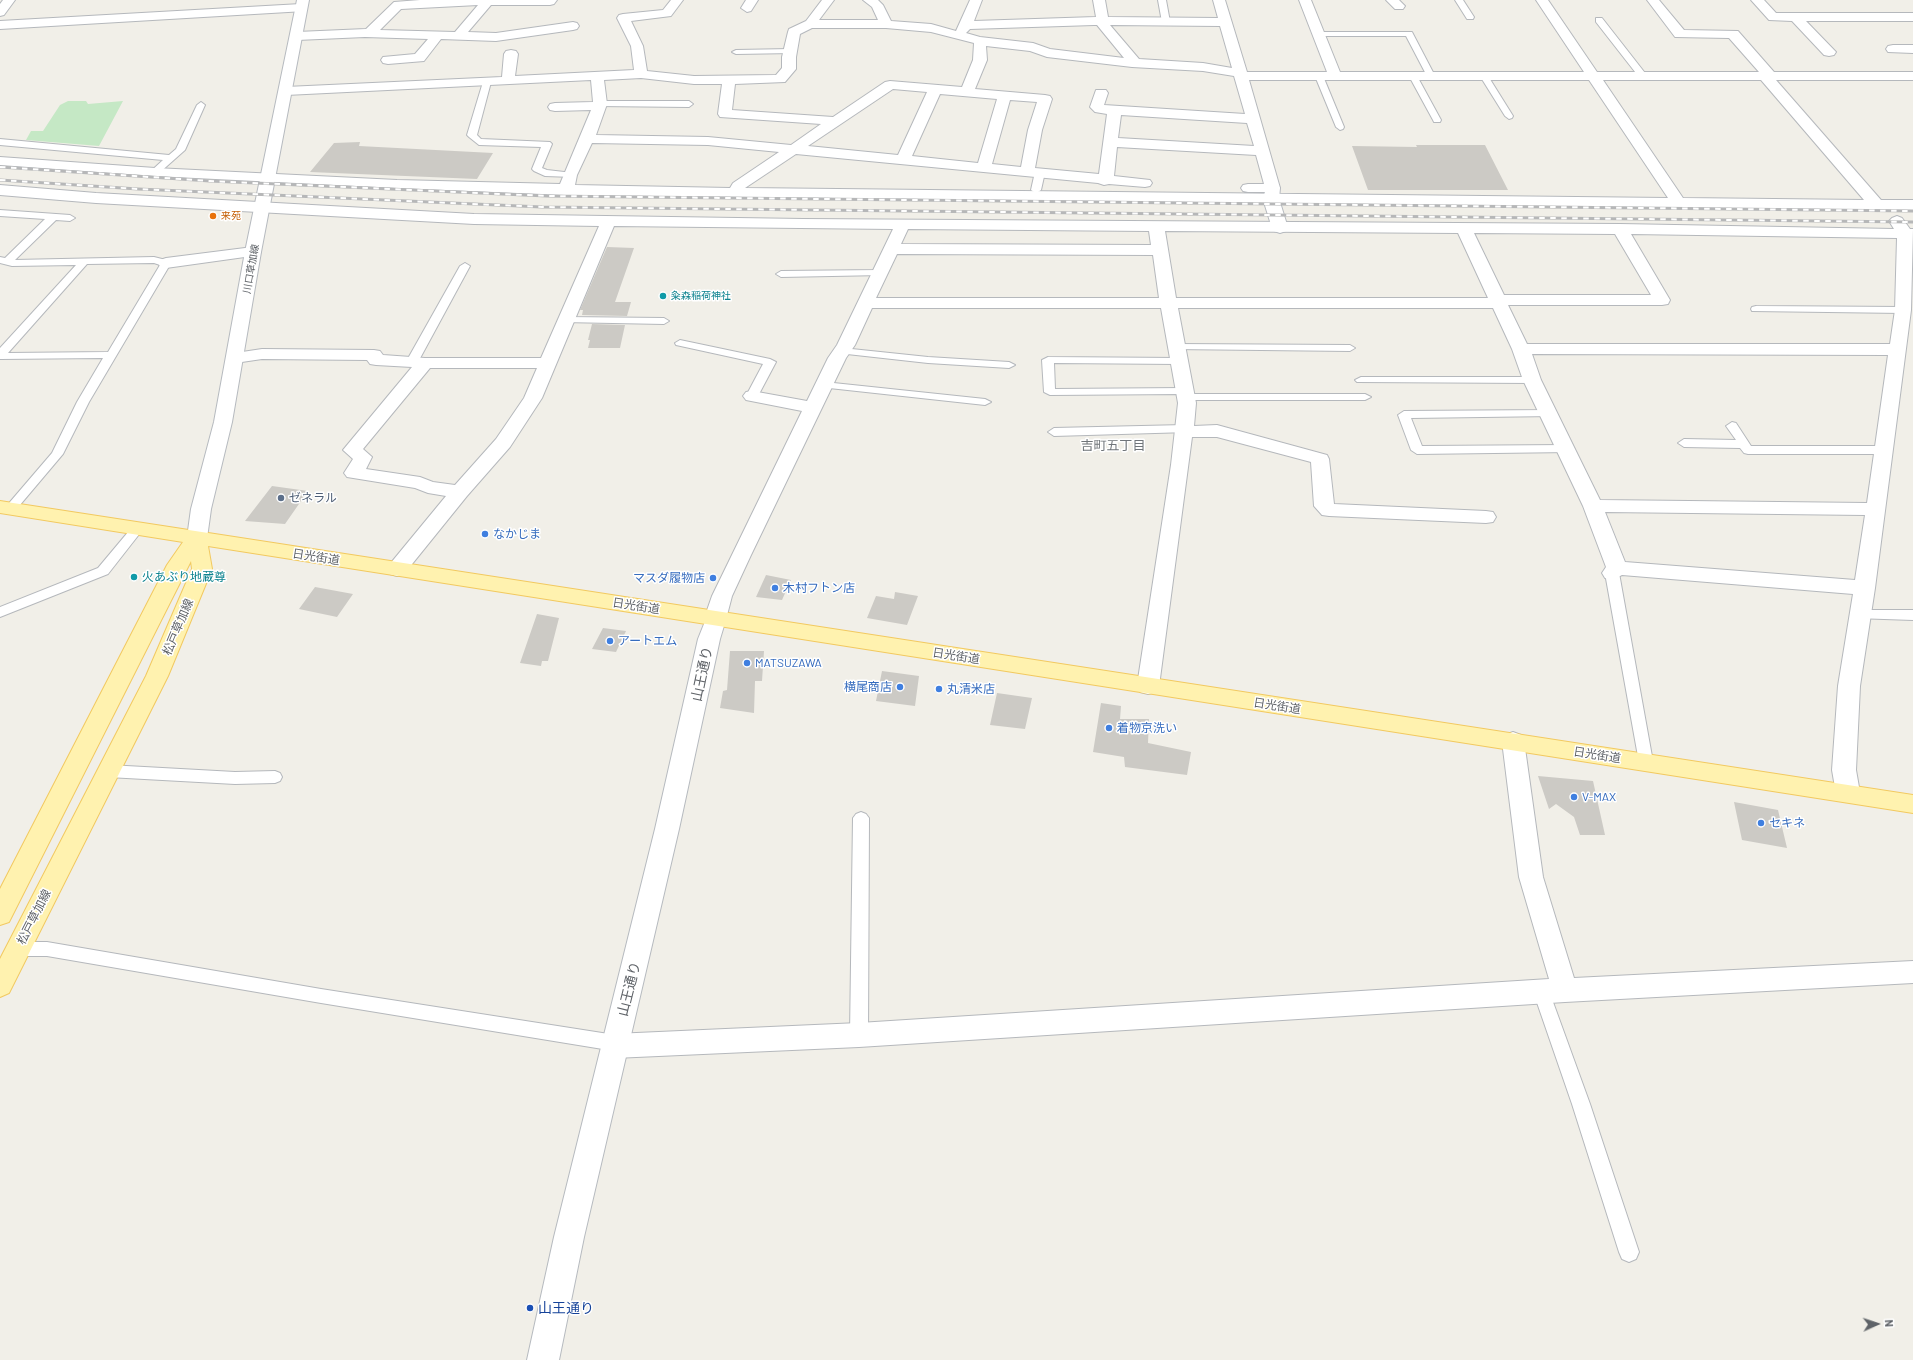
<!DOCTYPE html>
<html>
<head>
<meta charset="utf-8">
<style>
  body { margin:0 }
  #map { position:relative; width:1913px; height:1360px; overflow:hidden; background:#f1efe8; font-family:Barlow,sans-serif }
  canvas { display:block }
  .north { position:absolute; left:1857px; top:1304px; width:40px; height:40px; -webkit-text-stroke:3px #fff; paint-order:stroke; rotate:87deg; font-size:11px; font-weight:700; line-height:16px; text-align:center; color:#5f6368 }
  .north::after { content:''; display:block; margin:auto; width:14px; height:18px; background:#5f6368; clip-path:polygon(50% 0,100% 100%,50% 72%,0 100%) }
</style>
</head>
<body>
<div id="map">
<canvas width="1913" height="1360"></canvas>
<div class="north">N</div>
</div>
<script>
const ctx = document.querySelector('canvas').getContext('2d');
ctx.lineJoin = 'round';
function paint(path, color) {
  ctx.fillStyle = color;
  ctx.fill(path, 'evenodd');
}
function poly(rows) {
  const path = new Path2D();
  for (const r of rows) {
    path.moveTo(r[0], r[1]);
    for (let i = 2; i < r.length; i += 2) path.lineTo(r[i], r[i + 1]);
  }
  return path;
}
function stroke(path, color, width, dash) {
  ctx.strokeStyle = color;
  ctx.lineWidth = width;
  ctx.lineCap = dash ? 'butt' : 'round';
  ctx.setLineDash(dash || []);
  ctx.stroke(path);
}
function write(font, color, halo, rows, align = 'center') {
  ctx.font = font + ' Barlow,"Noto Sans JP",sans-serif';
  ctx.lineWidth = 3;
  ctx.setLineDash([]);
  ctx.textBaseline = 'middle';
  ctx.strokeStyle = halo;
  ctx.fillStyle = color;
  for (const [text, x, y, turn = 0] of rows) {
    ctx.save();
    ctx.translate(x, y);
    ctx.rotate((+turn || 0) * Math.PI / 180);
    ctx.textAlign = isNaN(turn) ? turn : align;
    if (halo) ctx.strokeText(text, 0, 0);
    ctx.fillText(text, 0, 0);
    ctx.restore();
  }
}
paint(poly([
  [68,101,86,101,88,104,123,101,99,146,26,140,31,131,43,131,60,105]
]), '#c5e8c5');
paint(poly([
  [360,142,359,146,493,153,477,179,310,172,334,143],
  [1416,145,1485,145,1508,190,1368,190,1352,146,1417,147],
  [607,247,634,248,615,302,631,302,627,316,582,315,583,310,580,310],
  [592,324,625,325,620,348,588,348,590,340,588,340],
  [272,486,308,491,285,524,245,521],
  [766,575,791,580,782,600,756,597],
  [315,587,353,594,337,617,299,609],
  [895,592,918,596,907,625,867,618,876,596,894,599],
  [537,614,559,618,548,661,542,661,541,666,520,663],
  [603,628,626,631,616,652,592,649],
  [730,651,764,651,762,681,755,681,754,713,720,708,723,691,727,690],
  [882,671,919,676,915,706,876,701],
  [997,693,1032,698,1025,729,990,725],
  [1101,703,1121,706,1120,719,1149,719,1148,743,1191,752,1187,775,1125,767,1124,757,1093,752],
  [1538,776,1593,781,1605,835,1580,835,1574,817,1556,804,1549,809],
  [1734,802,1778,810,1787,848,1742,840]
]), '#cccac5');
const lane = poly([
  [1158,0,1166,0,1170,22,1169,24,1163,24,1162,22,1158,0],
  [1455,0,1463,0,1474,17,1473,19,1467,19,1455,0],
  [1596,18,1602,18,1645,73,1645,77,1639,77,1596,22,1596,18],
  [1316,32,1412,32,1435,76,1431,79,1428,78,1406,36,1316,36,1316,32],
  [791,49,794,49,794,53,736,54,732,52,736,50,791,49],
  [1319,73,1323,76,1344,127,1343,129,1340,130,1336,127,1315,76,1319,73],
  [1413,73,1417,76,1441,120,1440,122,1434,122,1433,120,1409,76,1413,73],
  [1484,73,1488,76,1513,116,1512,118,1509,119,1505,116,1480,76,1484,73],
  [487,79,491,82,477,135,481,139,550,142,552,144,542,168,547,170,573,173,575,175,573,177,545,176,534,171,532,169,541,147,479,145,469,137,467,135,483,82,487,79],
  [600,101,689,101,693,104,689,107,597,106,596,104,600,101],
  [201,102,205,105,185,150,158,174,155,175,150,172,163,160,0,145,0,139,169,155,176,149,197,105,201,102],
  [1040,169,1045,172,1041,190,1036,193,1031,190,1035,172,1040,169],
  [0,210,70,215,75,218,70,221,56,220,15,260,154,257,170,261,171,263,89,402,63,454,14,512,10,513,6,512,4,509,52,453,77,402,103,358,0,359,0,348,76,265,12,266,0,263,0,257,5,258,45,219,0,216,0,210],
  [154,263,160,265,108,352,8,353,87,264,154,263],
  [465,263,470,266,418,362,412,365,408,364,406,362,460,266,465,263],
  [879,270,883,271,884,273,883,275,781,277,776,274,781,271,879,270],
  [1756,306,1903,307,1908,310,1903,313,1752,311,1751,309,1752,307,1756,306],
  [566,317,664,318,669,321,664,324,562,322,561,320,562,318,566,317],
  [680,340,770,359,776,362,758,396,752,399,746,396,763,364,676,345,675,343,680,340],
  [1176,344,1350,345,1355,348,1350,351,1172,349,1171,347,1176,344],
  [842,348,928,357,1009,362,1015,365,1009,368,928,363,838,353,836,351,838,349,842,348],
  [1048,357,1178,358,1184,361,1178,364,1054,363,1055,389,1184,388,1190,391,1187,394,1365,394,1371,397,1365,400,1185,400,1179,397,1182,394,1050,395,1044,392,1042,360,1048,357],
  [1361,377,1532,377,1538,380,1532,383,1357,382,1355,380,1361,377],
  [824,382,985,399,991,402,985,405,820,387,818,385,824,382],
  [1550,410,1554,412,1556,414,1554,416,1411,418,1422,446,1567,445,1573,449,1571,452,1417,454,1411,450,1398,415,1404,411,1550,410],
  [1732,422,1736,423,1751,446,1884,446,1890,450,1884,454,1748,454,1744,453,1740,448,1684,447,1678,443,1684,439,1736,440,1726,426,1732,422],
  [1185,425,1189,426,1191,429,1189,432,1054,436,1048,432,1054,428,1185,425],
  [138,524,142,525,144,528,108,574,0,617,0,607,98,568,134,525,138,524],
  [1612,569,1617,570,1619,573,1653,762,1651,766,1646,768,1641,766,1639,762,1605,573,1607,570,1612,569],
  [1860,610,1913,610,1913,620,1855,618,1853,615,1855,612,1860,610],
  [108,765,235,772,275,771,280,773,282,777,280,781,275,783,235,784,108,777,103,775,101,771,103,767,108,765],
  [861,812,866,814,869,818,868,1035,865,1040,859,1043,853,1040,850,1035,853,818,856,814,861,812],
  [18,942,47,942,321,989,615,1035,621,1037,624,1043,621,1049,615,1051,321,1003,47,956,18,956,12,954,10,949,12,944,18,942],
  [1541,984,1547,986,1549,991,1590,1104,1639,1252,1636,1259,1629,1262,1622,1259,1619,1252,1572,1104,1533,991,1535,986,1541,984]
]);
const street = poly([
  [3,0,15,0,4,15,0,16,0,4,3,0],
  [420,0,557,0,554,4,550,5,491,5,468,32,496,33,573,22,577,23,579,26,577,29,573,30,496,41,441,39,424,61,388,64,383,63,381,60,383,57,415,54,428,39,365,37,297,40,292,39,291,36,292,33,297,32,366,29,394,2,420,0],
  [478,5,455,32,380,30,401,9,478,5],
  [671,0,683,0,671,16,631,21,643,46,647,71,694,76,776,75,782,68,782,57,788,32,789,29,806,21,822,0,834,0,819,20,878,20,872,7,863,0,878,0,883,5,891,21,931,24,956,31,970,0,982,0,974,21,1096,17,1093,0,1105,0,1108,17,1218,18,1213,0,1225,0,1247,72,1327,72,1299,0,1311,0,1340,72,1584,72,1536,0,1548,0,1597,72,1759,72,1729,38,1675,37,1647,0,1659,0,1684,30,1738,31,1774,72,1913,72,1913,80,1776,80,1881,200,1913,200,1913,210,566,195,397,188,155,176,0,165,0,157,155,168,397,180,560,184,591,110,555,111,550,110,548,107,550,104,555,103,593,102,591,80,286,95,281,94,279,91,281,88,286,87,502,77,504,54,506,51,511,50,516,51,518,54,515,76,634,70,631,46,617,18,619,15,623,14,663,10,671,0],
  [1094,25,1097,25,1124,58,1050,49,1033,43,980,37,966,33,970,29,1094,25],
  [1110,25,1220,26,1232,68,1203,63,1139,59,1110,25],
  [812,28,886,28,931,32,974,43,973,60,962,87,890,81,885,82,833,117,732,110,735,84,785,82,796,69,796,57,800,34,812,28],
  [986,46,1030,51,1047,57,1132,67,1203,71,1234,76,1245,114,1104,105,1108,93,1106,90,1096,90,1090,107,1095,112,1107,114,1099,174,1035,168,1042,130,1052,99,1050,96,1045,95,975,89,987,60,986,46],
  [641,78,694,84,722,84,718,114,720,117,821,124,791,145,708,137,596,135,607,104,604,80,641,78],
  [1249,80,1589,80,1668,198,745,188,796,154,1098,183,1104,185,1109,184,1145,187,1150,186,1152,183,1150,180,1114,176,1117,147,1256,155,1264,184,1248,184,1243,185,1241,188,1243,191,1248,192,1273,192,1278,191,1280,188,1249,80],
  [1603,80,1761,80,1864,200,1683,198,1603,80],
  [893,89,927,92,898,155,808,146,893,89],
  [940,94,997,99,978,163,912,156,940,94],
  [1010,100,1037,102,1028,130,1021,167,992,164,1010,100],
  [1121,115,1247,123,1254,146,1118,138,1121,115],
  [592,143,708,145,779,152,733,183,730,188,575,185,577,175,592,143],
  [746,0,758,0,751,11,747,12,741,8,746,0],
  [1386,0,1399,0,1405,6,1403,9,1395,9,1386,0],
  [1751,0,1764,0,1776,13,1913,13,1913,21,1806,21,1836,52,1834,55,1829,56,1824,55,1792,21,1769,20,1751,0],
  [301,4,305,5,307,8,305,11,0,29,0,21,301,4],
  [1893,45,1913,45,1913,53,1888,52,1886,49,1888,46,1893,45],
  [0,185,96,193,474,214,803,219,1620,224,1894,229,1889,221,1892,218,1897,216,1902,218,1910,229,1913,229,1911,310,1875,588,1860,686,1856,770,1860,793,1856,800,1848,802,1840,800,1836,793,1832,770,1838,686,1853,594,1622,575,1612,580,1605,578,1602,573,1606,567,1583,506,1523,380,1512,349,1493,308,1178,308,1196,403,1194,426,1217,425,1327,455,1329,459,1334,504,1486,511,1493,512,1496,517,1493,522,1486,523,1329,516,1322,515,1314,506,1311,462,1217,437,1192,437,1159,686,1156,692,1148,694,1140,692,1137,686,1171,465,1178,403,1161,308,872,308,855,345,846,358,751,555,732,596,726,619,722,624,715,626,708,624,704,619,712,596,802,411,746,400,743,396,746,392,752,391,807,401,828,358,837,345,893,229,614,226,542,398,510,447,467,496,404,574,397,576,390,574,387,569,390,564,446,496,428,493,415,488,347,477,344,473,353,459,343,450,412,367,376,365,370,364,367,360,262,359,235,363,229,362,226,358,229,354,262,349,374,350,380,351,383,355,425,358,541,358,599,226,474,224,96,203,0,195,0,185],
  [908,229,1149,231,1151,245,901,244,908,229],
  [1165,231,1458,233,1488,298,1176,298,1165,231],
  [1474,233,1615,234,1651,295,1504,295,1474,233],
  [1631,234,1897,238,1895,310,1890,344,1527,344,1508,305,1662,305,1668,304,1670,300,1631,234],
  [897,254,1153,255,1159,298,876,298,897,254],
  [1532,354,1888,355,1867,503,1600,500,1541,380,1532,354],
  [430,368,537,368,524,398,496,439,455,485,433,482,420,477,366,469,372,457,363,449,430,368],
  [1605,512,1865,515,1855,580,1625,562,1605,512],
  [253,247,259,249,261,252,259,255,166,268,160,266,158,263,160,260,166,258,253,247],
  [1513,732,1521,735,1524,741,1543,877,1574,978,1913,961,1913,983,1565,1002,859,1047,614,1058,604,1055,600,1046,604,1037,614,1034,859,1023,1549,979,1519,877,1502,741,1505,735,1513,732]
]);
const secondary = poly([
  [297,0,309,0,261,252,232,422,211,509,207,538,204,543,197,545,190,543,187,538,191,509,214,422,245,252,297,0],
  [1273,184,1278,185,1280,188,1279,199,1288,228,1286,231,1280,233,1274,231,1272,228,1263,199,1266,188,1268,185,1273,184],
  [715,612,722,614,726,619,720,639,679,829,584,1237,559,1360,527,1360,554,1237,655,829,698,639,708,614,715,612]
]);
const primary = poly([
  [0,501,1913,795,1913,813,208,546,212,569,168,676,9,993,0,997,0,959,146,676,192,569,191,561,9,922,0,925,0,889,167,565,183,542,0,513,0,501]
]);
stroke(lane, '#b5b8bc', 2);
stroke(street, '#b5b8bc', 2);
stroke(secondary, '#b6babf', 2);
stroke(primary, '#f2c960', 2);
paint(lane, '#fff');
paint(street, '#fff');
paint(secondary, '#fff');
paint(primary, '#fff2af');
const rail = poly([
  [0,167,210,181,547,196,1913,211],
  [0,180,138,189,542,207,1913,222]
]);
stroke(rail, '#b6b7b8', 3);
stroke(rail, '#fff', 2, [5.5]);
for (const [x, y, r, color] of [
  [213,216,4,"#e8710a"],
  [663,296,4,"#0f9aa8"],
  [281,498,4,"#5c6f8a"],
  [485,534,4,"#3f7fe0"],
  [134,577,4,"#0f9aa8"],
  [713,578,4,"#3f7fe0"],
  [775,588,4,"#3f7fe0"],
  [610,641,4,"#3f7fe0"],
  [747,663,4,"#3f7fe0"],
  [900,687,4,"#3f7fe0"],
  [939,689,4,"#3f7fe0"],
  [1109,728,4,"#3f7fe0"],
  [1574,797,4,"#3f7fe0"],
  [1761,823,4,"#3f7fe0"],
  [530,1308,4,"#1a4fb4"]
]) {
  const dot = new Path2D();
  dot.arc(x, y, r, 0, 2 * Math.PI);
  ctx.fillStyle = color;
  ctx.fill(dot);
  stroke(dot, '#fff', 1.5);
}
write('10px', '#c56008', '#fff', [
  ["来苑",221,216]
], 'left');
write('10px', '#5f6368', '#fff', [
  ["川口草加線",251,269,-80]
]);
write('10px', '#0d838f', '#fff', [
  ["粂森稲荷神社",671,296]
], 'left');
write('12px', '#4e5e75', '#fff', [
  ["ゼネラル",289,498]
], 'left');
write('12px', '#366cbe', '#fff', [
  ["なかじま",493,534],
  ["マスダ履物店",705,578,"right"],
  ["木村フトン店",783,588],
  ["アートエム",618,641],
  ["MATSUZAWA",755,663],
  ["横尾商店",892,687,"right"],
  ["丸清米店",947,689],
  ["着物京洗い",1117,728],
  ["V-MAX",1582,797],
  ["セキネ",1769,823]
], 'left');
write('12px', '#5f6368', '#fff', [
  ["日光街道",316,557,9],
  ["日光街道",636,606,9],
  ["松戸草加線",178,627,-67],
  ["日光街道",956,656,9],
  ["日光街道",1277,706,9],
  ["日光街道",1597,755,9],
  ["松戸草加線",34,917,-63]
]);
write('12px', '#0d838f', '#fff', [
  ["火あぶり地蔵尊",142,577]
], 'left');
write('13px', '#70757a', '#fff', [
  ["吉町五丁目",1113,446]
]);
write('14px', '#5f6368', '#fff', [
  ["山王通り",702,674,-78],
  ["山王通り",629,989,-76]
]);
write('14px', '#164399', '#fff', [
  ["山王通り",538,1308]
], 'left');
</script>
</body>
</html>
